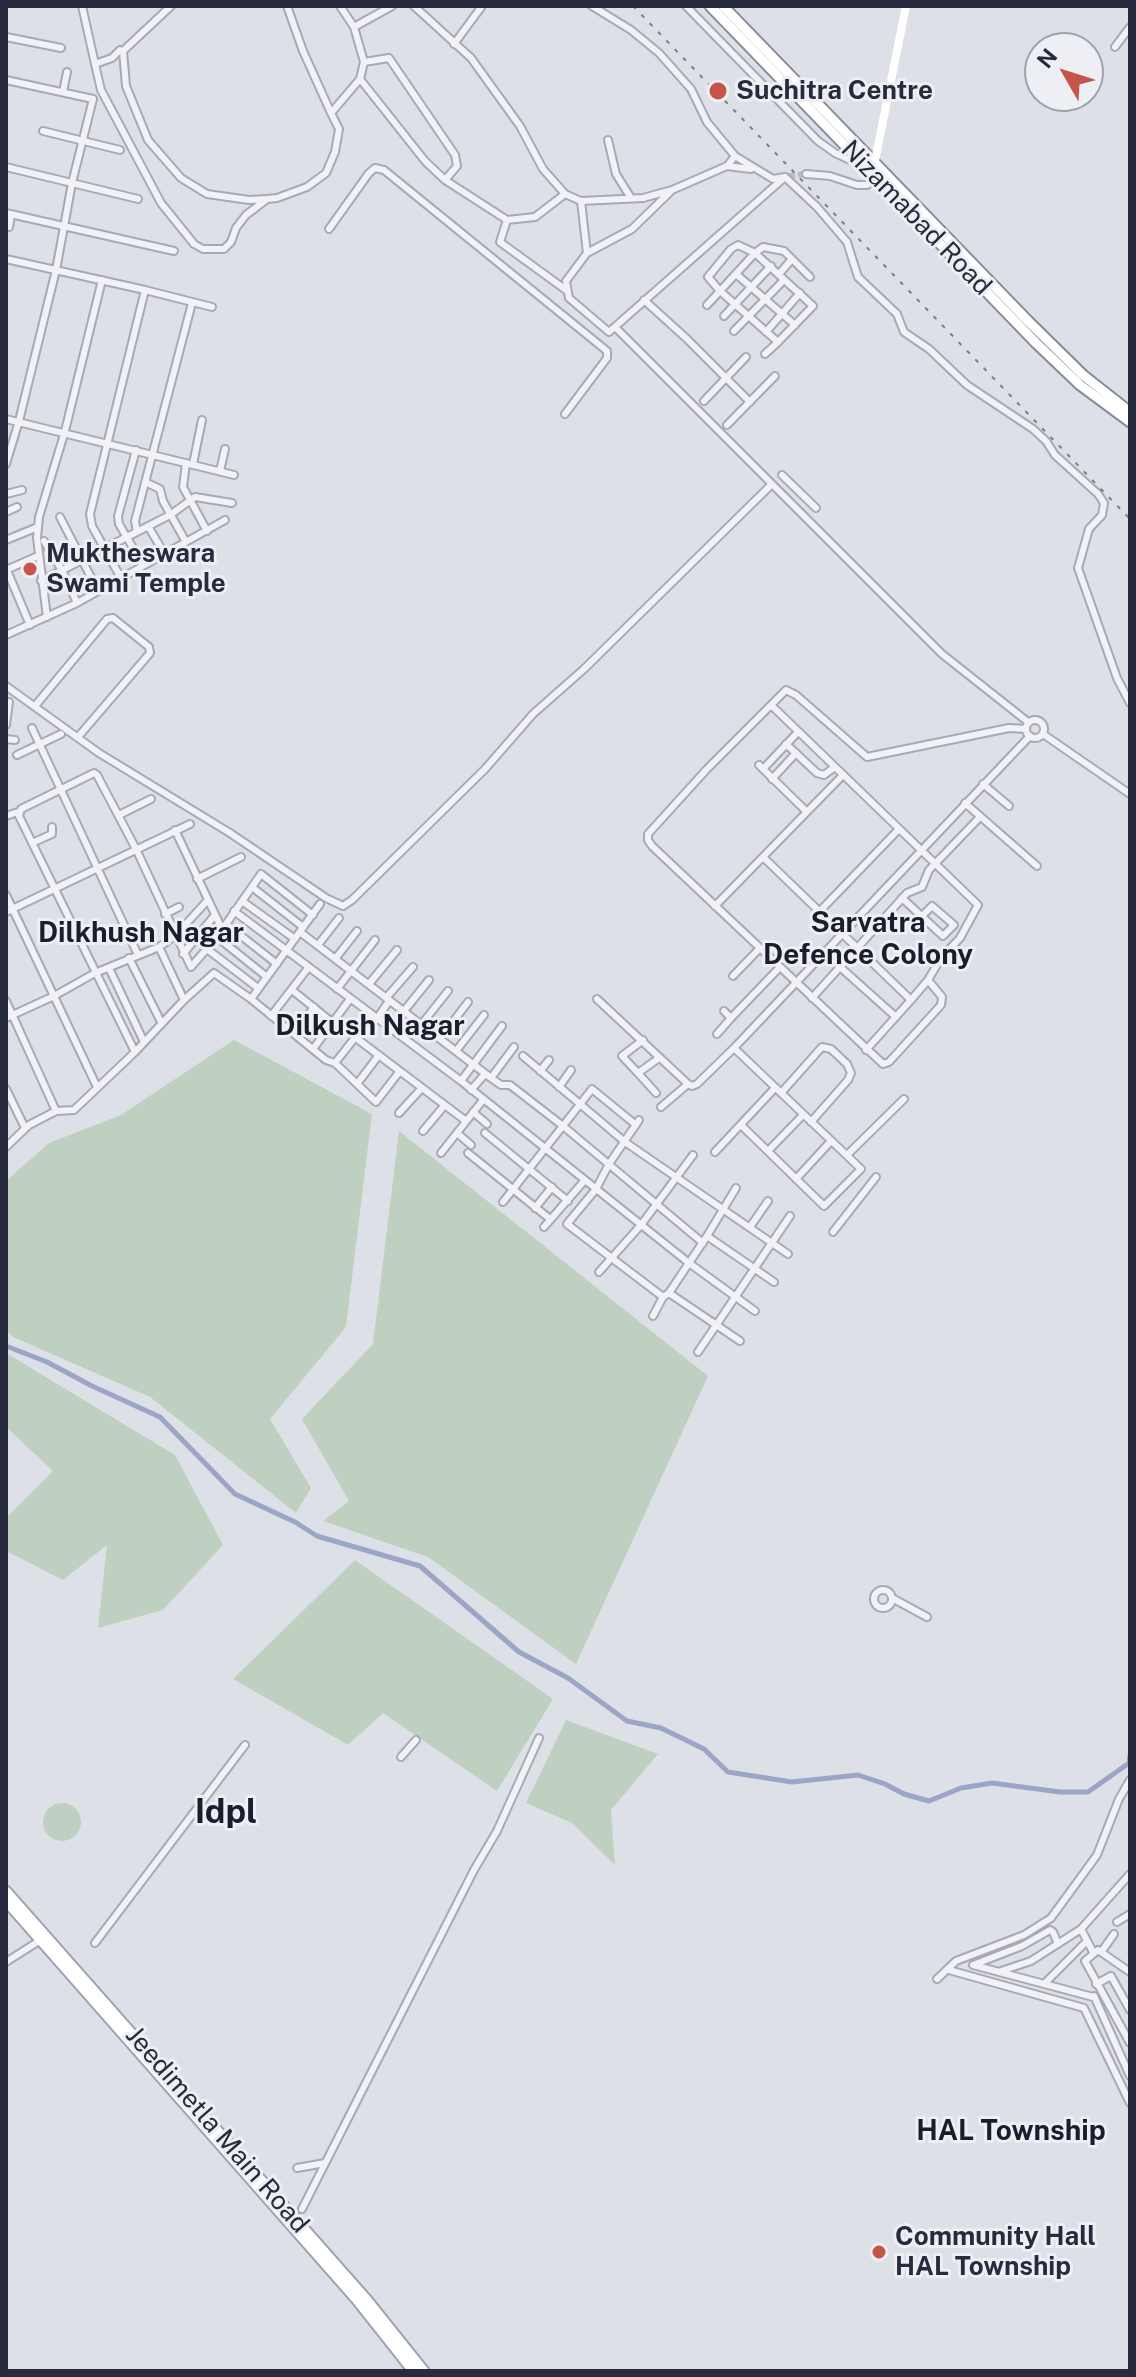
<!DOCTYPE html>
<html>
<head>
<meta charset="utf-8">
<style>
	body { margin:0 }
	#map { position:relative; width:1136px; height:2377px; overflow:hidden; background:#dee0e7; font-family:"Public Sans",sans-serif }
	canvas { display:block }
	.frame { position:absolute; inset:0; border:8px solid #282b3d; pointer-events:none }
	.north { position:absolute; left:1024px; top:32px; width:80px; height:80px; box-sizing:border-box; background:#eeeff5; border:2px solid #9fa1ab; border-radius:50%; rotate:309deg; font-size:22px; font-weight:700; line-height:32px; text-align:center; color:#282b3d }
	.north::after { content:''; display:block; margin:auto; width:28px; height:36px; background:#c65449; clip-path:polygon(50% 0,100% 100%,50% 72%,0 100%) }
</style>
</head>
<body>
<div id="map">
<canvas width="1136" height="2377"></canvas>
<div class="frame"></div>
<div class="north">N</div>
</div>
<script>
const ctx = document.querySelector('canvas').getContext('2d');
ctx.lineJoin = 'round';
function fill(path, color) {
  ctx.fillStyle = color;
  ctx.fill(path, 'evenodd');
}
function toPath(rows) {
  const path = new Path2D();
  for (const r of rows) {
    if (r.length === 3) {
      path.moveTo(r[0] + r[2], r[1]);
      path.arc(r[0], r[1], r[2], 0, 2 * Math.PI);
      continue;
    }
    path.moveTo(r[0], r[1]);
    for (let i = 2; i < r.length; i += 2) path.lineTo(r[i], r[i + 1]);
  }
  return path;
}
function strokePath(path, color, width, dash) {
  ctx.strokeStyle = color;
  ctx.lineWidth = width;
  ctx.lineCap = dash ? 'butt' : 'round';
  ctx.setLineDash(dash || []);
  ctx.stroke(path);
}
function drawText(font, color, halo, rows, align = 'center') {
  ctx.font = font + ' "Public Sans",sans-serif';
  ctx.lineWidth = 6;
  ctx.setLineDash([]);
  ctx.textBaseline = 'middle';
  ctx.strokeStyle = halo;
  ctx.fillStyle = color;
  for (const [text, x, y, turn = 0] of rows) {
    ctx.save();
    ctx.translate(x, y);
    ctx.rotate((+turn || 0) * Math.PI / 180);
    ctx.textAlign = isNaN(turn) ? turn : align;
    if (halo) ctx.strokeText(text, 0, 0);
    ctx.fillText(text, 0, 0);
    ctx.restore();
  }
}
const green = toPath([
	[234,1040,372,1114,346,1327,270,1419,311,1488,296,1513,150,1397,13,1337,6,1330,6,1181,49,1143,121,1115],
	[399,1131,708,1376,576,1664,428,1557,323,1521,349,1501,302,1419,373,1344],
	[6,1353,175,1455,223,1545,163,1610,98,1628,107,1545,63,1580,6,1551,6,1518,53,1471,6,1427],
	[355,1560,553,1699,497,1791,383,1713,348,1745,233,1679],
	[566,1720,658,1754,611,1810,615,1865,572,1823,526,1803],
	[62,1822,19]
]);
const canal = toPath([
	[6,1346,47,1362,92,1386,160,1417,235,1494,295,1522,317,1536,420,1566,519,1652,568,1678,627,1721,661,1728,704,1749,728,1772,792,1782,858,1775,885,1784,904,1794,929,1801,961,1788,992,1783,1060,1792,1088,1792,1129,1763,1130,1755]
]);
const minorTunnel = toPath([
	[789,176,806,174]
]);
const minor = toPath([
	[82,6,95,64],
	[287,6,303,51,331,113],
	[414,6,471,58,520,126,543,169,565,194,581,201],
	[592,6,631,30,659,53,691,89,707,122,735,156,773,179,785,177,817,207,847,242,858,277,897,314,904,332,929,349,967,385,1033,429,1046,441,1055,455,1098,494,1104,503,1102,515,1089,529,1078,568,1117,678,1130,703],
	[686,6,818,141,835,153,861,165],
	[354,27,392,6],
	[6,37,61,48],
	[454,44,482,6],
	[1115,47,1130,27],
	[123,51,171,6],
	[364,62,389,58,455,155,457,166,445,180],
	[360,79,425,161,445,180,507,220,535,217,565,194],
	[6,80,93,99,72,183,56,270,19,421,6,464],
	[63,92,67,72],
	[43,131,120,150],
	[608,140,616,174,631,198],
	[735,156,727,166,751,169],
	[727,166,672,190,643,198,581,201,587,253,566,281,569,298,609,332,785,177],
	[6,167,138,199],
	[806,174,830,176,857,185,867,185,879,178],
	[267,199,246,215,236,228,231,242,224,249,203,249,194,244,161,203,101,90,95,64,112,58,120,50,123,51,126,86,148,140,181,178,207,194,249,200,267,199,277,198,307,187,326,173,335,152,339,129,331,113,360,79,364,62,354,27,340,6],
	[6,213,174,251],
	[507,220,500,242,566,290],
	[9,227,11,215],
	[329,229,369,173,375,168,384,170,607,351,607,358,565,414],
	[587,253,632,229,670,192],
	[6,259,145,290,212,307],
	[736,274,795,325],
	[779,274,792,259],
	[644,300,686,338,750,402],
	[707,305,720,291,708,277,731,249,738,245,755,253,720,291,778,342,813,306,755,253,763,247,784,251,810,277],
	[724,316,771,266],
	[615,327,942,654,1028,722],
	[734,331,784,280],
	[766,332,800,293],
	[765,354,778,342],
	[704,401,746,357],
	[6,419,234,475],
	[727,425,775,376],
	[136,450,118,516,119,524,143,565],
	[186,463,183,487,207,531],
	[193,464,202,420],
	[220,471,225,449],
	[782,475,816,508],
	[145,482,160,489,163,501,186,542],
	[6,494,22,490],
	[6,512,17,507],
	[60,517,98,591],
	[148,526,164,553],
	[137,532,135,521,192,303],
	[6,540,38,527],
	[44,541,63,572,77,603],
	[6,568,30,625],
	[6,570,38,556],
	[121,578,92,526,90,514,145,290],
	[41,581,170,515,195,497,232,503],
	[47,617,37,538,39,517,65,431,102,280],
	[6,635,77,603,225,520],
	[6,686,99,753,230,833,326,898,343,906,352,900,485,769,533,714,584,669,772,484],
	[771,705,978,905,960,938,941,958,928,980,911,1000],
	[35,706,107,619,113,618,149,647,150,653,78,737],
	[1035,729,9],
	[6,725,9,702],
	[32,728,138,955],
	[1043,734,1130,794],
	[6,739,15,740],
	[786,744,817,773,824,775,835,767],
	[17,755,61,734],
	[759,765,807,812],
	[763,769,798,732],
	[772,779,796,753],
	[983,784,1009,806],
	[965,803,1037,866],
	[119,815,151,799],
	[6,816,18,812],
	[175,830,222,929],
	[32,843,52,834,52,827],
	[763,857,911,1000,866,1050],
	[197,879,241,857],
	[252,887,303,927],
	[6,895,97,1087],
	[902,898,943,936,954,925,932,906,922,916],
	[242,901,295,939],
	[320,904,251,999,326,1060,335,1063,372,1016],
	[715,906,843,775],
	[234,911,461,1081,689,1263,755,1311],
	[820,911,899,829],
	[6,912,190,824],
	[165,914,179,907],
	[226,924,277,964],
	[300,932,491,1078,501,1085,510,1085,563,1126,703,1243],
	[217,937,267,977],
	[318,945,339,918],
	[207,949,258,988],
	[183,954,215,915],
	[129,958,161,1022],
	[335,959,357,931],
	[109,968,144,1042],
	[733,976,760,948],
	[928,980,942,997,941,1005,889,1062,883,1064,652,846,648,840,648,834,707,769,786,690,796,695,867,757,1009,728,1026,729],
	[369,984,397,950],
	[337,989,375,940],
	[292,990,333,1023],
	[386,998,413,967],
	[812,998,840,967],
	[597,999,688,1084,692,1086,697,1084,734,1048,1030,736],
	[184,1000,214,973,251,999],
	[6,1001,56,1111,29,1125,6,1147],
	[404,1011,429,980],
	[724,1011,731,1018,780,967],
	[271,1016,308,968],
	[896,1017,840,967,907,893,922,887,929,870,979,818],
	[6,1018,54,996,95,973,159,947,175,936,207,901],
	[376,1020,389,1001],
	[421,1025,448,991],
	[295,1034,314,1007],
	[717,1034,731,1018],
	[356,1038,466,1121],
	[440,1039,468,1002],
	[643,1040,622,1056,638,1073,659,1058],
	[734,1048,861,1169,824,1206,741,1125],
	[313,1049,350,999],
	[456,1051,484,1015],
	[135,1052,184,1000,159,947],
	[523,1056,625,1142,788,1254],
	[335,1063,376,1102,400,1071],
	[540,1071,549,1060],
	[638,1073,656,1093],
	[491,1078,514,1047],
	[461,1081,502,1026],
	[357,1084,379,1055],
	[559,1087,571,1070],
	[6,1089,25,1128],
	[471,1090,485,1074],
	[781,1093,822,1047,831,1049,847,1064,851,1073,848,1080,811,1122],
	[661,1107,688,1084],
	[56,1111,74,1110,135,1052,19,816,21,809,94,773,97,775,136,849,191,967,217,937,261,874,313,915],
	[473,1112,487,1124],
	[399,1113,421,1089],
	[639,1120,609,1164,596,1189,567,1224,663,1297],
	[423,1131,444,1106],
	[457,1133,471,1145],
	[485,1133,568,1201],
	[768,1151,802,1116],
	[715,1152,775,1088],
	[441,1153,483,1100],
	[468,1153,550,1219],
	[847,1155,904,1099],
	[796,1179,831,1141],
	[503,1202,592,1089,636,1125],
	[535,1208,552,1187],
	[544,1227,585,1180],
	[750,1227,768,1201],
	[833,1232,876,1177],
	[707,1236,774,1282],
	[599,1272,641,1225,693,1155],
	[669,1293,740,1341],
	[653,1316,663,1297,669,1293,707,1236,736,1188],
	[698,1352,790,1216],
	[883,1599,9],
	[892,1598,927,1617],
	[401,1757,416,1740],
	[1117,1922,1130,1914],
	[95,1943,245,1745],
	[1058,1944,1053,1932,1050,1930,1022,1946,973,1965,1093,1997],
	[1102,1951,1114,1934],
	[1093,1952,1081,1929,1130,1874],
	[6,1962,39,1941],
	[949,1970,1084,2008,1130,2103],
	[1001,1971,1031,1961,1081,1929],
	[1130,1972,1098,1950,1085,1961,1130,2043],
	[937,1979,956,1961,1024,1935,1051,1918,1097,1855,1119,1799,1130,1780],
	[1044,1984,1087,1941],
	[1096,1984,1111,1976,1130,2010],
	[1094,1996,1130,2076],
	[297,2168,325,2163],
	[302,2209,474,1870,497,1831,539,1738]
]);
const secondary = toPath([
	[875,161,906,6]
]);
const primary = toPath([
	[6,1891,368,2301,424,2371],
	[6,1901,356,2299,413,2371]
]);
const trunk = toPath([
	[710,6,1036,343,1080,385,1130,422],
	[723,6,1029,322,1083,375,1130,412]
]);
const rail = toPath([
	[633,6,1130,519]
]);
const markers = [
	[718,91,10,"#c65449"],
	[30,569,8,"#c65449"],
	[879,2252,8,"#c65449"]
];
const poiNames = [
	["Suchitra Centre",736,91],
	["Muktheswara",46,554],
	["Swami Temple",46,584],
	["Community Hall",895,2237],
	["HAL Township",895,2267]
];
const streetNames = [
	["Nizamabad Road",916,218,46],
	["Jeedimetla Main Road",217,2130,49]
];
const neighbourhoodNames = [
	["Sarvatra",868,923],
	["Defence Colony",868,955],
	["Dilkhush Nagar",141,933],
	["Dilkush Nagar",370,1026],
	["HAL Township",1011,2131]
];
const districtNames = [
	["Idpl",226,1813]
];
fill(green, '#c0d0c0');
strokePath(canal, '#9ba5c5', 5);
strokePath(minorTunnel, '#babcc5', 6, [6, 3]);
strokePath(minor, '#a7aab4', 10);
strokePath(primary, '#9ea1b2', 13);
strokePath(trunk, '#878a9d', 13);
strokePath(minor, '#f1f1f6', 6);
strokePath(secondary, '#fff', 8);
strokePath(primary, '#fff', 9);
strokePath(trunk, '#fff', 9);
strokePath(rail, '#797c90', 2, [4, 8]);
for (const [x, y, r, color] of markers) {
  const dot = new Path2D();
  dot.arc(x, y, r, 0, 2 * Math.PI);
  ctx.fillStyle = color;
  ctx.fill(dot);
  strokePath(dot, '#eeeff5', 3);
}
drawText('bold 26px', '#282b3d', '#eeeff5', poiNames, 'left');
drawText('26px', '#282b3d', '#eeeff5', streetNames);
drawText('bold 28px', '#1b1c2e', '#eeeff5', neighbourhoodNames);
drawText('bold 34px', '#1b1c2e', '#eeeff5', districtNames);
</script>
</body>
</html>
